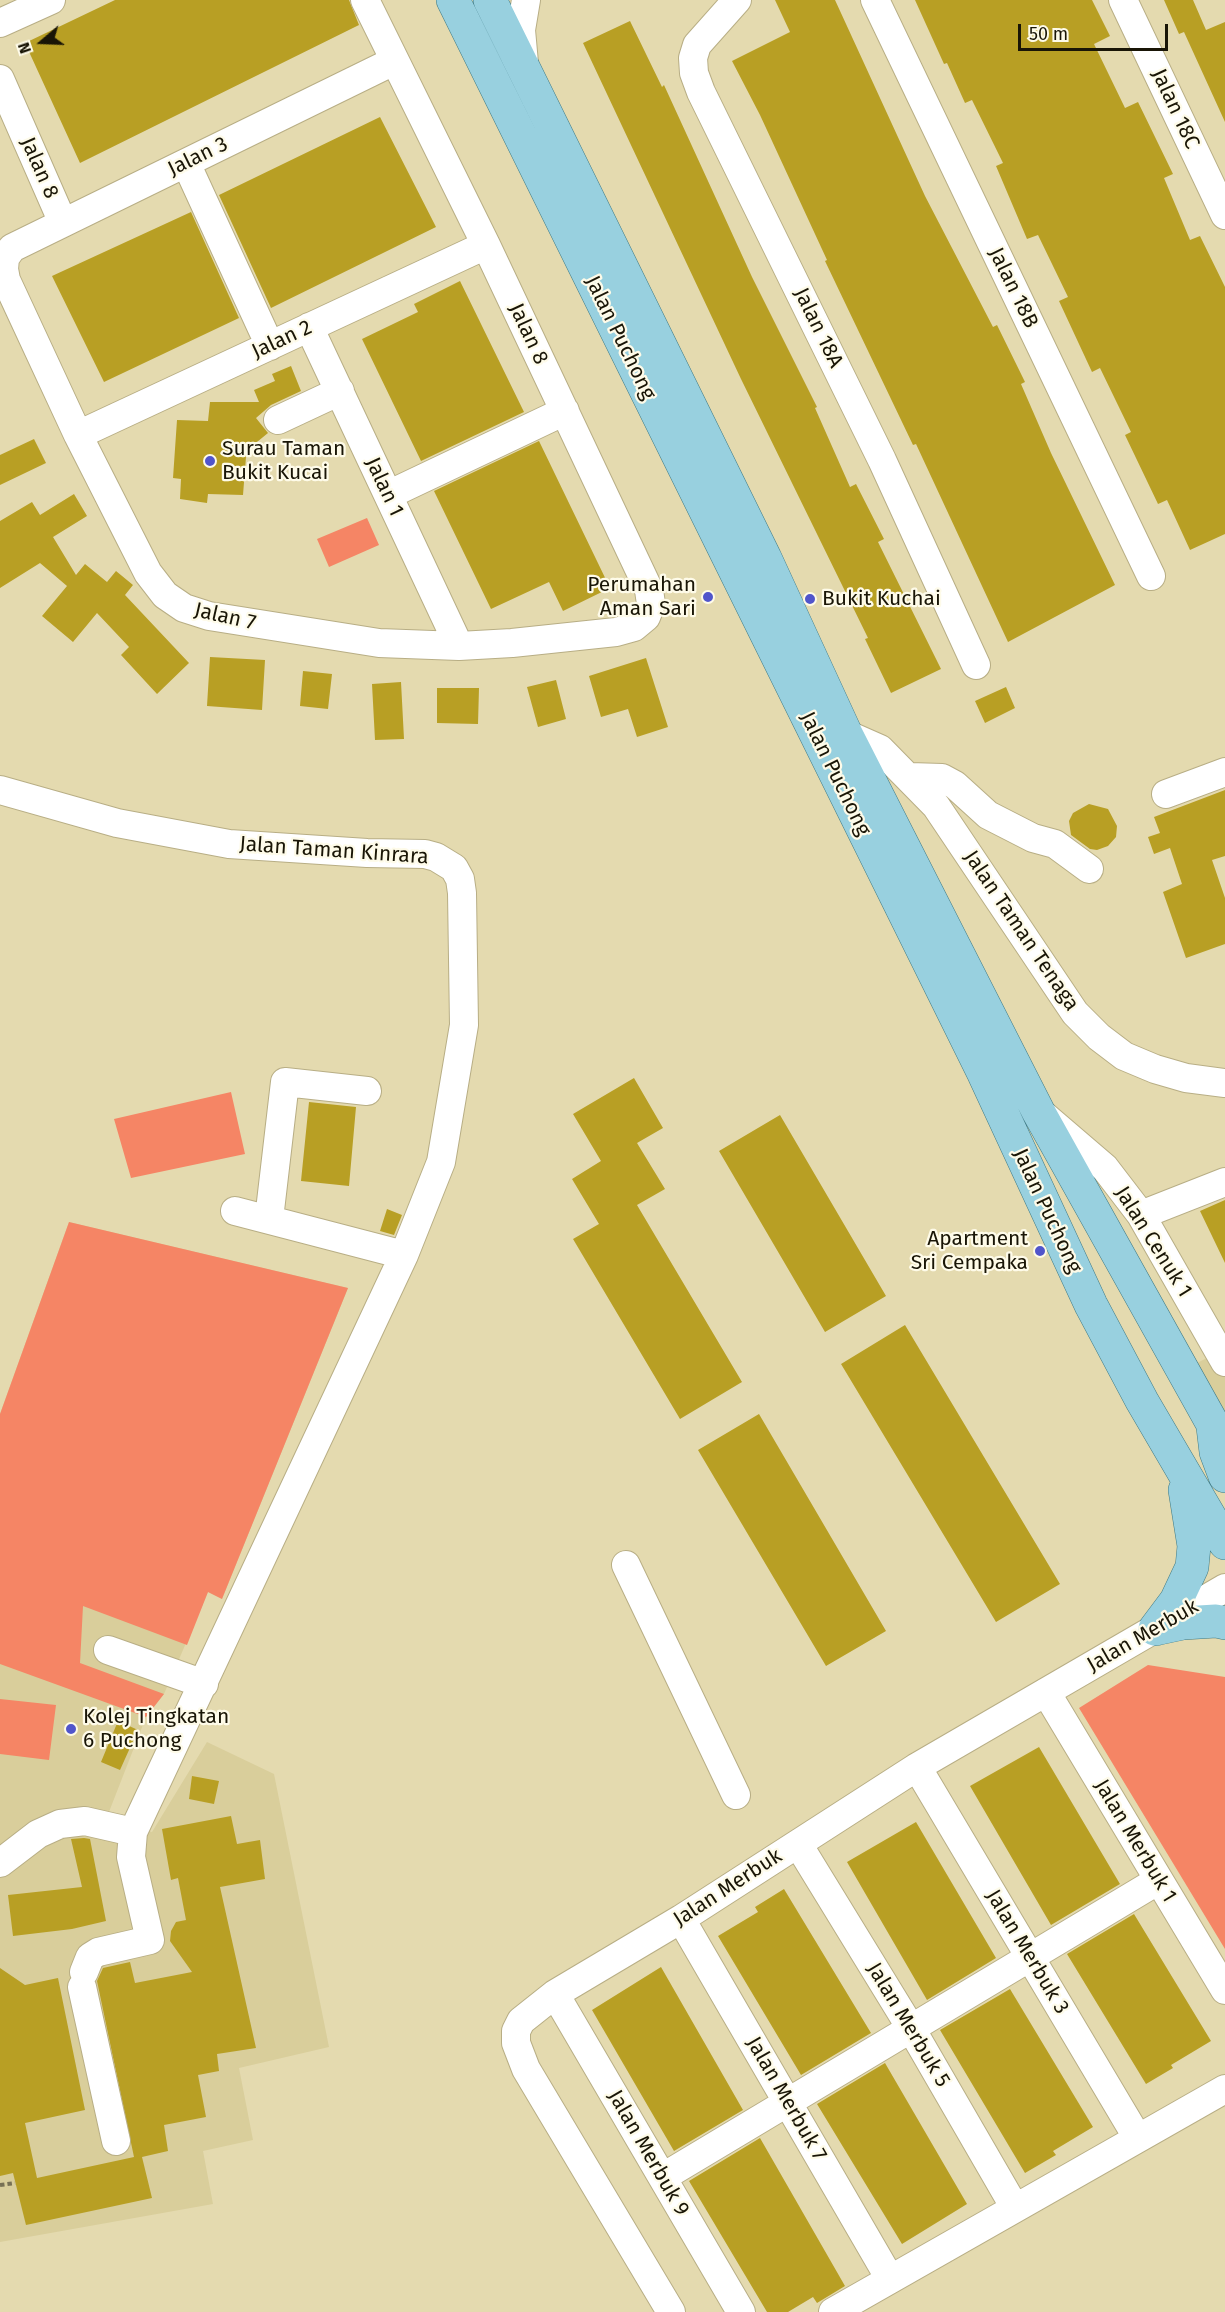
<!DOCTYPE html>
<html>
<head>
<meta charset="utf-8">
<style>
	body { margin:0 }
	#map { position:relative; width:1225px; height:2312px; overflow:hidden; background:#e4daaf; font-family:"Fira Sans",sans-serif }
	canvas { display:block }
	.north { position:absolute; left:12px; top:12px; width:60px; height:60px; -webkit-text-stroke:4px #fefbe9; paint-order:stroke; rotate:251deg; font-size:16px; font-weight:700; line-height:24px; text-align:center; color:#191506 }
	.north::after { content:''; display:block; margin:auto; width:21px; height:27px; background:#191506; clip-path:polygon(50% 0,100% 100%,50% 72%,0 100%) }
	.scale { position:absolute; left:1018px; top:24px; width:150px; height:27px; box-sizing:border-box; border:3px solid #191506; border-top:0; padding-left:8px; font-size:18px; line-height:21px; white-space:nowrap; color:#191506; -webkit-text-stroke:4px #fefbe9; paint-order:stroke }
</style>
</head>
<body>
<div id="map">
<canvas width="1225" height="2312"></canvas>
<div class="north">N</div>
<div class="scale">50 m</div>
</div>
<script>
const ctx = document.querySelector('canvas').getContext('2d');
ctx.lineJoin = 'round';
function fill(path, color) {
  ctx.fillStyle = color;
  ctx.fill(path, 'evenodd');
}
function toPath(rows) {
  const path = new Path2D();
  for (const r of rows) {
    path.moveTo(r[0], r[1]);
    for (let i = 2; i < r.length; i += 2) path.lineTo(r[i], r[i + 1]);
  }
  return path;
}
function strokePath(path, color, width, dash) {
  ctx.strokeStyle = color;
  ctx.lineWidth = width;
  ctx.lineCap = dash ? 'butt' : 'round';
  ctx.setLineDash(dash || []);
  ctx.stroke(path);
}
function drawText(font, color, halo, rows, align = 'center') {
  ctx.font = font + ' "Fira Sans",sans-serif';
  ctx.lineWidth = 4.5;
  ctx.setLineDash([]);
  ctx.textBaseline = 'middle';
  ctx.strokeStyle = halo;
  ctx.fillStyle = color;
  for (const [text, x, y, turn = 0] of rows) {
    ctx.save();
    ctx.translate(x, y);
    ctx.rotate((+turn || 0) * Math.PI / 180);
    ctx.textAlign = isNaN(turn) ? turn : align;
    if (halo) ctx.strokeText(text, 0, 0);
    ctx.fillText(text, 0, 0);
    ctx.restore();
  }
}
const built = toPath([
	[69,1222,348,1288,222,1599,208,1592,164,1694,146,1717,107,1817,152,1832,207,1742,274,1774,329,2047,239,2068,253,2140,203,2151,213,2204,0,2242,0,1414],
	[1225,1349,1225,1414,1193,1365]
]);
const green = toPath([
	[367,518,379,545,329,567,317,539],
	[231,1092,245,1154,131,1178,114,1119],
	[69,1222,348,1288,222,1599,208,1592,187,1645,83,1606,80,1663,164,1694,146,1717,0,1664,0,1414],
	[1148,1665,1225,1677,1225,1949,1079,1708],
	[0,1699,56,1705,49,1760,0,1754]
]);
const building = toPath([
	[115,0,349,0,359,25,80,163,25,43],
	[775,0,835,0,925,196,993,327,997,325,1025,382,1021,384,1051,453,1115,585,1008,642,916,444,913,445,825,261,827,260,760,115,732,61,790,32],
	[915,0,1092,0,1110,36,1094,44,1125,108,1138,102,1173,174,1164,178,1190,240,1200,236,1225,287,1225,534,1190,550,1167,500,1158,504,1125,435,1131,432,1100,368,1092,372,1059,301,1068,297,1038,235,1027,239,996,166,1003,163,972,100,965,103,947,63,944,64],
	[1164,0,1193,0,1206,30,1225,22,1225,122,1184,32,1179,34],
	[630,21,662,87,664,85,752,277,817,407,815,408,850,487,856,484,884,539,878,542,941,669,891,693,865,639,868,638,741,379,583,43],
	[380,117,436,227,271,308,219,195],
	[191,212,239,318,104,382,52,276],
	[460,281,524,412,421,461,362,339,418,312,414,304],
	[291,366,301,391,271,405,256,418,268,433,257,442,247,444,243,495,208,494,207,503,180,499,181,479,173,478,177,420,208,421,210,402,259,402,254,390,275,381,272,374],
	[34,439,46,463,0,485,0,455],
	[539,441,610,588,563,611,549,582,491,609,434,491],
	[74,494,87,516,53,537,76,575,85,564,107,582,116,571,133,585,125,595,189,663,157,694,121,655,129,647,97,613,73,642,42,616,67,586,40,563,0,588,0,521,32,502,40,515],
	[210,657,265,660,262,710,207,706],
	[646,658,668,727,637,737,628,709,601,717,589,676],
	[303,671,332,674,328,709,300,706],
	[556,680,566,719,538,727,527,687],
	[401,682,404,739,375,740,372,684],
	[1006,687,1015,708,985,723,975,701],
	[437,688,479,688,478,724,437,723],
	[1225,790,1225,856,1212,860,1225,898,1225,944,1186,958,1163,892,1182,884,1170,848,1154,854,1148,837,1160,833,1154,817],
	[1089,804,1108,809,1117,826,1116,837,1108,846,1097,850,1090,849,1071,835,1069,821,1073,813],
	[634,1078,663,1128,637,1143,665,1189,637,1205,742,1382,680,1419,573,1239,599,1224,572,1179,601,1161,573,1114],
	[309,1102,356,1107,349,1186,301,1181],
	[780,1115,886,1296,825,1332,719,1151],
	[1225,1200,1225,1263,1200,1211],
	[387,1209,402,1215,394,1235,380,1231],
	[905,1325,1060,1584,996,1622,841,1364],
	[759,1414,886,1631,826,1666,698,1450],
	[118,1721,138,1730,120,1770,101,1762],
	[1039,1747,1120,1884,1051,1925,970,1786],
	[192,1776,219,1781,214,1804,189,1799],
	[231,1816,237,1844,260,1840,265,1879,220,1887,256,2048,217,2054,219,2071,198,2075,206,2117,164,2125,168,2151,142,2157,152,2198,26,2225,13,2173,0,2176,0,1968,25,1985,58,1978,85,2110,25,2123,37,2178,134,2157,97,1981,103,1968,130,1962,135,1983,192,1972,170,1941,171,1931,176,1922,186,1920,178,1878,171,1880,162,1829],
	[916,1822,996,1958,927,2000,847,1862],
	[84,1838,90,1839,106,1921,72,1929,13,1936,8,1895,82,1887,71,1839],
	[784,1889,871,2033,801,2075,718,1936,758,1912,755,1907],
	[1134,1914,1211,2041,1171,2065,1173,2068,1146,2084,1067,1954],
	[661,1967,743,2110,674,2151,592,2010],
	[1010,1989,1093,2127,1053,2151,1056,2155,1025,2173,940,2030],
	[885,2063,967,2204,902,2244,817,2104],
	[760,2138,845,2286,817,2303,813,2297,788,2312,767,2312,689,2181]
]);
const path = toPath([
	[0,2185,15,2183]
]);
const minor = toPath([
	[365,0,486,245,649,590,651,604,646,617,634,627,616,632,512,643,459,646,379,643,209,616,184,608,165,595,148,573,78,435,6,280,4,269,5,258,12,248,394,61],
	[737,0,697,45,693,58,694,73,701,92,882,460,976,665],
	[875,0,1151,576],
	[1123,0,1225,215],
	[0,23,51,0],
	[524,63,521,30,526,0],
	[0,79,63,223],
	[186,163,270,346],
	[309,327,459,646],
	[278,420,340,391],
	[78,435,486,245],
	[388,495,565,411],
	[846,734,880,749,936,806,1075,1013,1099,1037,1124,1056,1155,1069,1186,1078,1225,1083],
	[910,777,942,778,955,785,988,815,1033,838,1055,844,1089,869],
	[0,790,117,823,229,844,367,853,425,854,436,857,454,868,460,879,462,893,464,1025,441,1162,404,1255,133,1832,131,1857,150,1940,98,1952,90,1957,84,1972],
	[1166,794,1225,772],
	[1042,1114,1105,1168,1141,1215,1225,1362],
	[235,1211,404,1255],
	[1141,1215,1225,1182],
	[269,1219,285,1082,367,1091],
	[626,1565,736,1795],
	[108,1650,204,1684],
	[1046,1692,1225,1990],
	[917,1767,1137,2137],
	[798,1844,912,2030,1015,2208],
	[0,1863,38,1834,60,1824,85,1821,133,1832],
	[681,1919,890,2279],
	[82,1987,116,2141],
	[555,1994,741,2312],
	[663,2177,1159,1880],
	[671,2312,526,2069,516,2043,516,2031,521,2021,555,1994,681,1919,917,1767,1225,1588],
	[833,2312,1225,2089]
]);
const major = toPath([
	[453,0,984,1074,1091,1305,1142,1401,1225,1543],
	[490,0,765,558,846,734,1038,1111,1225,1446],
	[1213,1427,1216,1452,1225,1476],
	[1155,1629,1176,1601,1192,1567,1194,1546,1185,1490],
	[1155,1629,1183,1623,1216,1621,1225,1623]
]);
const markers = [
	[210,461,6,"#5155cb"],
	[708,597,6,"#5155cb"],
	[810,599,6,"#5155cb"],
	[1040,1251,6,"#5155cb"],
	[71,1729,6,"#5155cb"]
];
const streetNames = [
	["Jalan 18C",1175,109,65],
	["Jalan 3",198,157,-26],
	["Jalan 8",39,168,66],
	["Jalan 18B",1013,288,64],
	["Jalan 18A",818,328,64],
	["Jalan 8",528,334,65],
	["Jalan Puchong",620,338,64],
	["Jalan 2",282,340,-25],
	["Jalan 1",384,487,65],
	["Jalan 7",225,617,13],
	["Jalan Puchong",835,774,64],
	["Jalan Taman Kinrara",334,851,4],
	["Jalan Taman Tenaga",1021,931,56],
	["Jalan Puchong",1047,1211,65],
	["Jalan Cenuk 1",1153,1242,58],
	["Jalan Merbuk",1143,1636,-30],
	["Jalan Merbuk 1",1135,1841,59],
	["Jalan Merbuk",728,1888,-33],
	["Jalan Merbuk 3",1027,1952,59],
	["Jalan Merbuk 5",908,2025,59],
	["Jalan Merbuk 7",786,2099,60],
	["Jalan Merbuk 9",648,2153,60]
];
const poiNames = [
	["Surau Taman",222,449],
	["Bukit Kucai",222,473],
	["Perumahan",696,585,"right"],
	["Aman Sari",696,609,"right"],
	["Bukit Kuchai",822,599],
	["Apartment",1028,1239,"right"],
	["Sri Cempaka",1028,1263,"right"],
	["Kolej Tingkatan",83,1717],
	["6 Puchong",83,1741]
];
fill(built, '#d9ce9b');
fill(green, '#f58565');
fill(building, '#b89f24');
strokePath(minor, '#b8ae85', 30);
strokePath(major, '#3f7a85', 34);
strokePath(path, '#787155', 4, [4.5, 3]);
strokePath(minor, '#fff', 28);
strokePath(major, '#98d0df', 33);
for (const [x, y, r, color] of markers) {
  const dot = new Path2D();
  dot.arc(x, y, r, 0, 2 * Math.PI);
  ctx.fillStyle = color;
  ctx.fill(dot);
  strokePath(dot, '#fefbe9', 2);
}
drawText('21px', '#191506', '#fefbe9', streetNames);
drawText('21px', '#191506', '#fefbe9', poiNames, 'left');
</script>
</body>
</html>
